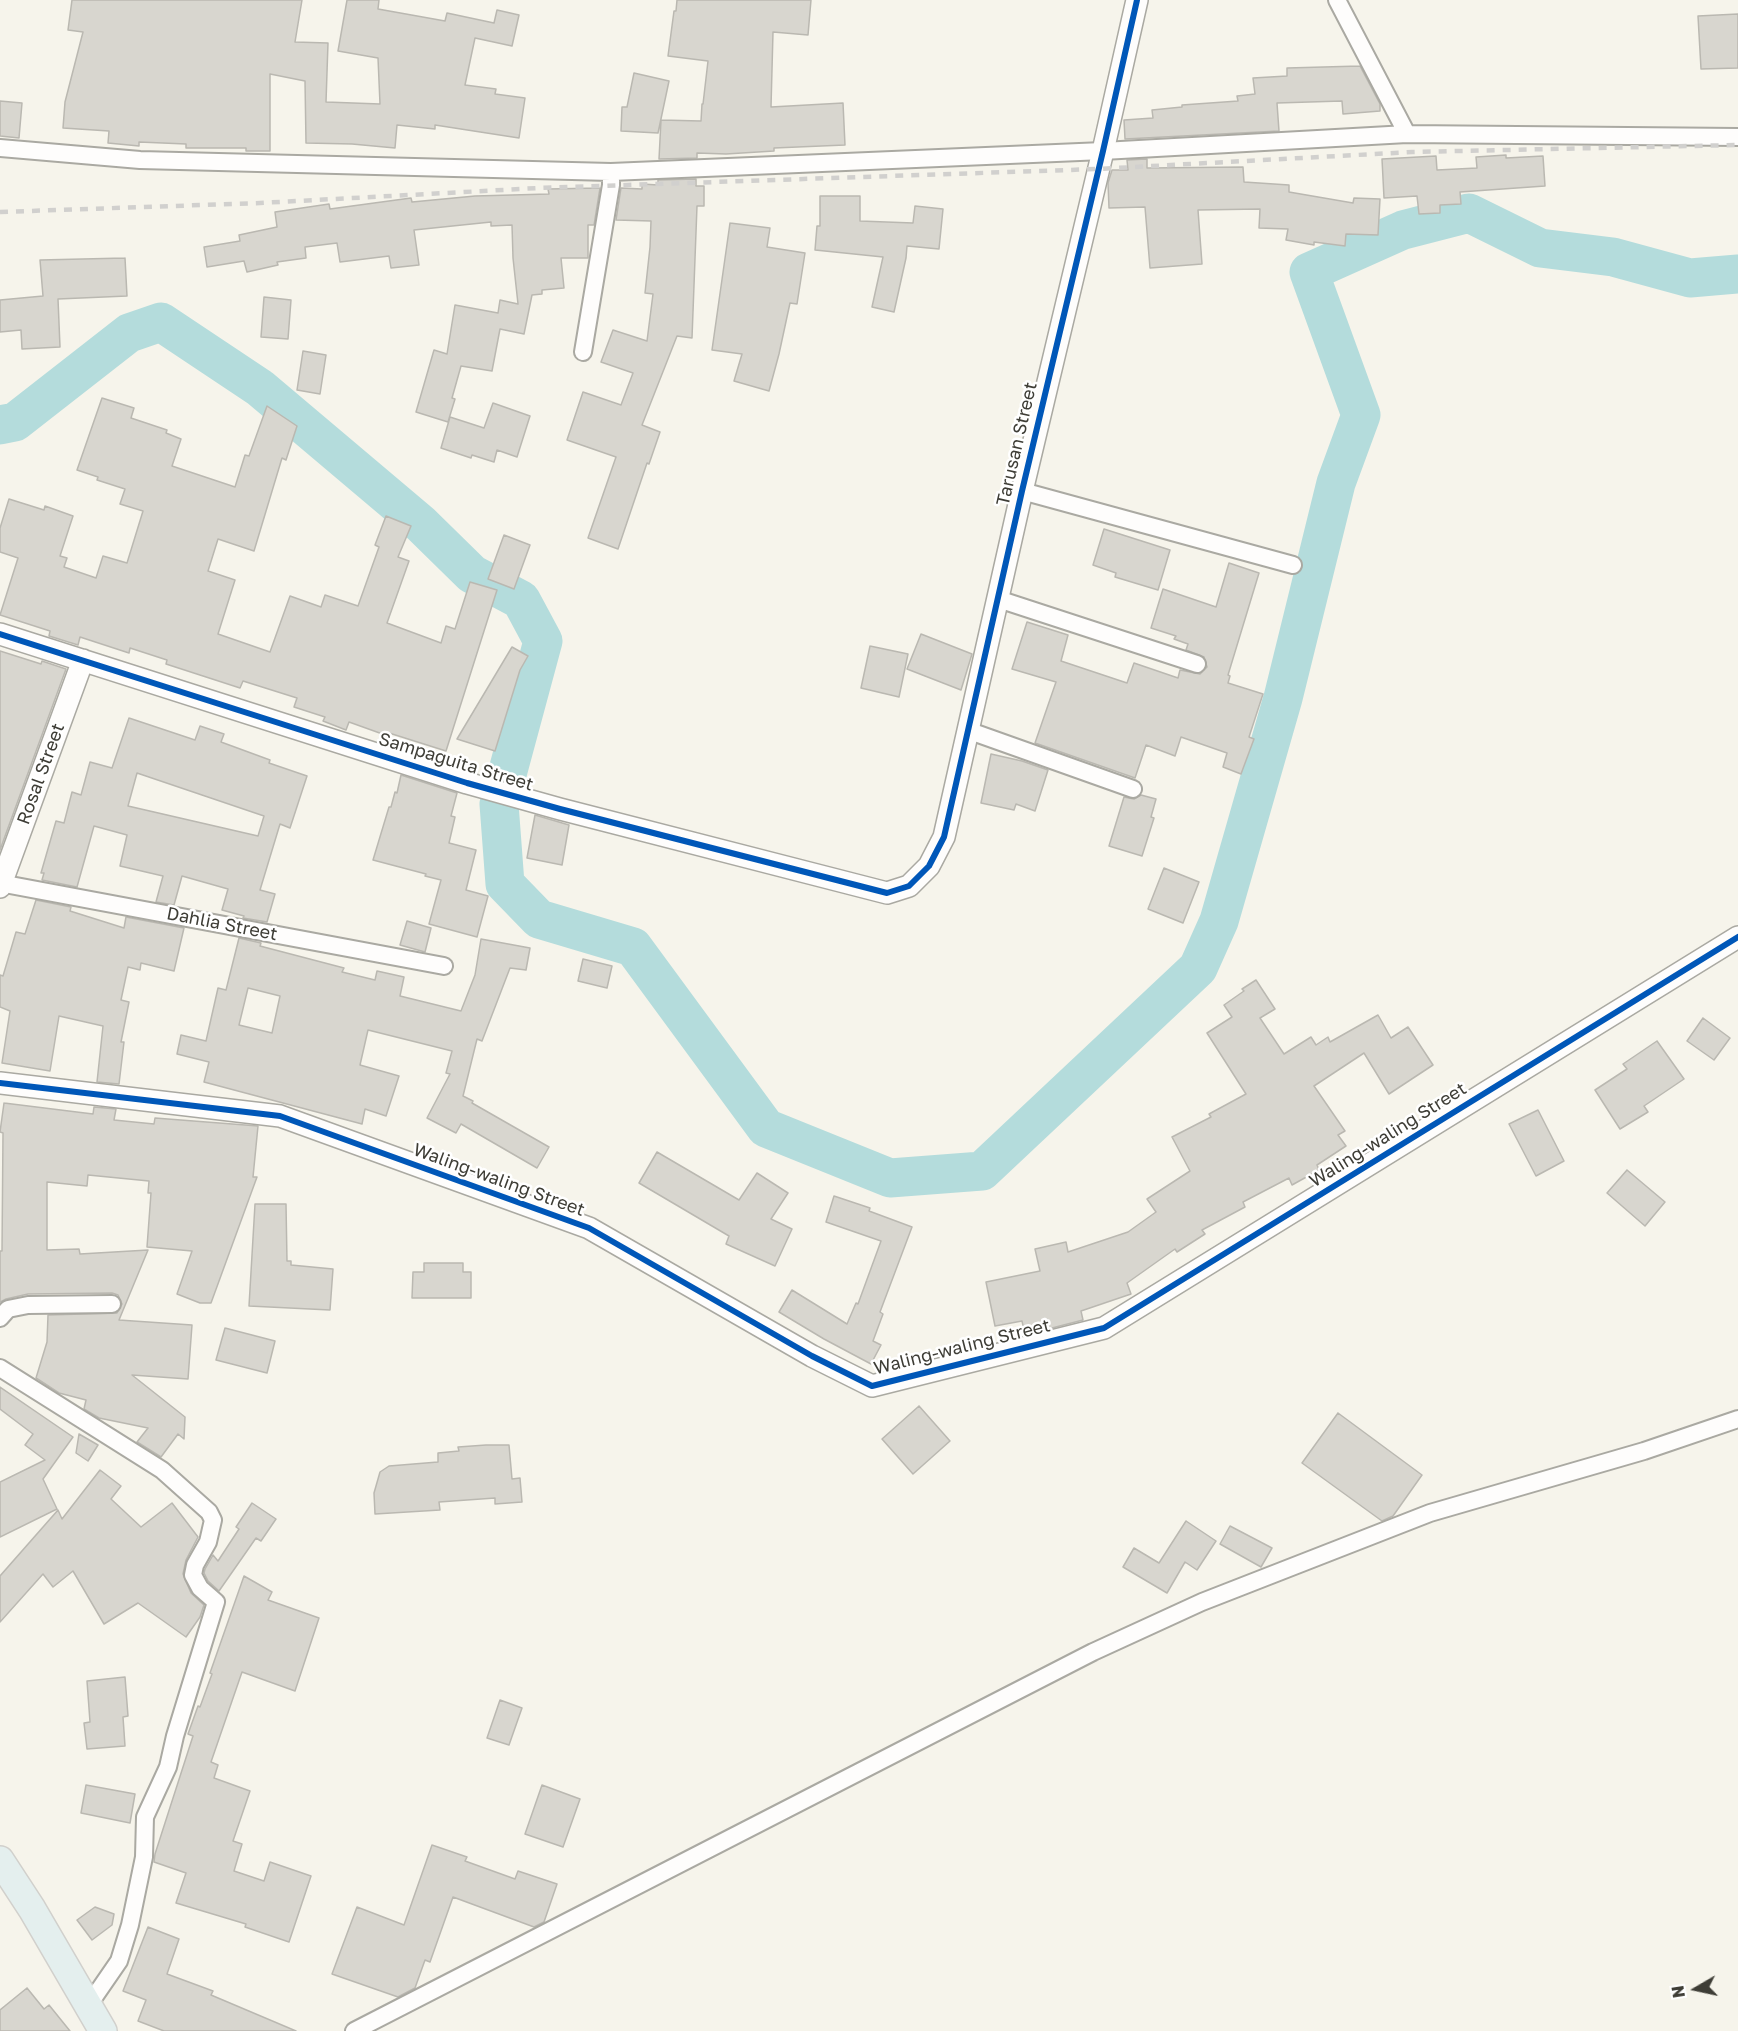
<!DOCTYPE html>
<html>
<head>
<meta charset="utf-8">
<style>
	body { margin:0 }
	#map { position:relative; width:1738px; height:2031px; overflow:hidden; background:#f6f4eb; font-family:"Golos Text",sans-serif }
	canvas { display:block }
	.north { position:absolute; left:1666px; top:1959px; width:60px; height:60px; -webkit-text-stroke:4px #fff; paint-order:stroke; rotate:261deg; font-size:16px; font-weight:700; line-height:24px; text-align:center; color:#3e3d36 }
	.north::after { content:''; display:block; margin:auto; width:21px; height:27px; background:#3e3d36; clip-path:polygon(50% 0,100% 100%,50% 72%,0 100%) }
</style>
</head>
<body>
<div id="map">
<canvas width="1738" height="2031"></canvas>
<div class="north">N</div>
</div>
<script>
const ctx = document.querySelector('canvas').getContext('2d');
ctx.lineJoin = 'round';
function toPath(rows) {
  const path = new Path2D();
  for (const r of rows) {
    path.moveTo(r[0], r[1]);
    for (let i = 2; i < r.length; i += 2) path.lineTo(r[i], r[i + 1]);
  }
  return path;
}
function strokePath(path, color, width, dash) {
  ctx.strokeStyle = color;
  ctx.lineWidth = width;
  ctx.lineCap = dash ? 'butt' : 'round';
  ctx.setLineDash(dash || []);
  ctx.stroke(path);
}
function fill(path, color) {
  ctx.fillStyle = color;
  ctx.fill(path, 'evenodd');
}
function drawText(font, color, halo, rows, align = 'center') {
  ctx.font = font + ' "Golos Text",sans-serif';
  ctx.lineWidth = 5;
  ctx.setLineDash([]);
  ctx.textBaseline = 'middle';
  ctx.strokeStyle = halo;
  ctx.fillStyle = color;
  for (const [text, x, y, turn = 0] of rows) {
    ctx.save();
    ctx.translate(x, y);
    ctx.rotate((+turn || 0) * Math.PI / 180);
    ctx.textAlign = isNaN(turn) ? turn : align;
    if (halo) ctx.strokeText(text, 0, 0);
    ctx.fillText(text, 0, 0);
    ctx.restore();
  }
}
const river = toPath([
	[0,425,15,422,129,333,161,322,260,388,421,524,472,574,521,600,543,641,499,804,505,884,539,919,633,947,766,1128,890,1178,982,1171,1198,968,1219,921,1283,698,1336,483,1361,415,1309,272,1403,230,1469,213,1540,248,1613,257,1690,278,1738,274]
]);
const building = toPath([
	[72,0,302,0,295,42,328,43,326,102,380,104,378,58,338,51,347,0,379,0,378,9,445,21,447,13,494,23,497,10,519,15,512,46,475,38,465,85,496,89,495,94,525,98,519,138,435,125,435,129,397,125,395,148,352,144,306,143,305,81,270,74,270,151,246,151,246,148,186,148,186,144,139,142,139,146,108,143,109,131,63,128,65,102,83,32,68,30,72,0],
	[677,0,811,0,808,35,773,32,771,107,843,103,845,145,774,148,774,151,726,154,697,153,697,158,659,159,661,120,701,121,702,104,703,104,708,61,668,56,674,11,676,11,677,0],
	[1738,14,1738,68,1701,69,1698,16,1738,14],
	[1360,66,1380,104,1380,111,1343,114,1342,101,1277,103,1279,131,1125,139,1124,120,1153,118,1152,110,1182,107,1182,105,1238,101,1237,96,1255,94,1253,78,1287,76,1287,68,1360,66],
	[634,73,669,81,658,133,621,131,622,107,627,107,634,73],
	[0,101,22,103,19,138,0,136,0,101],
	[1506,155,1506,158,1543,156,1545,186,1460,192,1461,204,1440,205,1440,213,1419,214,1417,196,1384,198,1382,159,1436,156,1437,170,1477,168,1476,157,1506,155],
	[1147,159,1147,168,1243,167,1244,182,1289,185,1289,192,1353,203,1354,198,1380,199,1378,235,1346,234,1345,246,1314,242,1314,245,1286,240,1288,229,1259,228,1260,209,1198,210,1202,264,1150,268,1145,207,1109,208,1108,183,1112,170,1128,170,1127,160,1147,159],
	[696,179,696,186,704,186,704,206,697,206,692,338,677,336,642,425,660,432,649,464,647,463,618,549,588,538,616,457,567,440,583,392,621,405,633,373,601,362,613,330,647,341,653,294,645,293,650,247,651,221,616,220,621,188,642,189,642,184,658,185,658,180,696,179],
	[600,188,594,225,588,225,588,258,561,258,564,288,542,290,542,294,532,295,524,334,500,329,492,371,461,366,452,398,455,399,448,422,416,412,434,350,447,354,455,305,498,313,500,300,518,304,513,258,512,225,491,226,491,222,414,230,419,265,391,268,389,256,340,262,337,243,305,247,306,258,277,262,278,265,247,272,244,261,207,267,204,247,240,241,239,235,277,227,275,212,329,204,330,209,411,198,412,202,475,196,549,194,548,189,600,188],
	[820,196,860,196,860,221,913,223,915,206,943,209,939,249,907,246,906,258,894,312,872,307,883,257,815,250,817,226,820,226,820,196],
	[730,223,770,228,767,247,805,253,797,304,790,303,779,354,769,391,734,381,742,354,712,350,730,223],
	[125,258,127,296,58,299,60,347,22,349,21,330,0,332,0,300,43,296,40,260,125,258],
	[264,297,291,300,288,339,261,337,264,297],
	[303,351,326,355,320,394,297,390,303,351],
	[102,398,134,408,131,418,167,430,166,433,181,439,172,466,235,487,245,455,249,456,267,406,297,426,286,460,282,458,254,551,218,539,208,571,235,580,218,634,270,652,290,596,321,607,325,595,358,606,379,547,375,545,386,516,411,526,398,557,409,561,387,623,441,643,446,626,455,629,470,582,497,590,446,751,389,733,388,736,349,722,346,730,323,721,325,717,294,707,297,698,243,681,240,688,166,664,167,660,130,648,129,653,80,637,78,645,49,636,50,631,0,615,18,558,0,552,0,528,9,499,44,510,45,506,73,516,60,556,67,558,64,567,96,578,103,556,127,563,143,511,120,504,125,489,97,480,98,477,77,470,102,398],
	[493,403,530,416,517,457,497,450,494,462,472,455,471,458,441,448,450,417,484,428,493,403],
	[1104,529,1170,550,1158,590,1115,577,1116,573,1093,565,1104,529],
	[504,535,530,545,514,589,488,579,504,535],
	[1229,563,1259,573,1228,675,1230,676,1228,683,1263,694,1249,737,1254,739,1241,774,1223,767,1227,753,1181,737,1175,756,1146,745,1135,778,1035,743,1056,682,1012,669,1027,622,1068,635,1061,661,1127,683,1134,663,1178,678,1180,670,1200,674,1207,667,1204,657,1186,650,1188,644,1174,639,1176,636,1151,628,1163,589,1216,607,1229,563],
	[921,634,972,654,961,690,907,669,921,634],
	[870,646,908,654,899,697,861,688,870,646],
	[512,647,528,656,520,670,495,751,457,739,512,647],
	[0,651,41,664,42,661,66,669,0,850,0,651],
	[129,718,195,740,200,726,224,734,221,742,270,760,269,763,307,776,290,828,280,824,260,890,275,894,267,922,243,918,244,916,222,910,228,889,182,876,174,905,156,902,163,876,120,866,127,835,94,826,77,887,42,880,44,873,41,873,56,821,64,823,72,792,81,795,90,762,112,768,129,718],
	[137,773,264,816,258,836,128,806,137,773],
	[991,754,1022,761,1048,770,1035,811,1016,804,1014,810,981,803,991,754],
	[401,775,457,793,451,816,455,817,449,843,476,850,466,890,488,896,477,937,429,924,441,880,425,876,426,874,373,860,389,807,391,807,395,792,397,793,401,775],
	[1141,795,1156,799,1151,817,1154,818,1142,856,1109,846,1124,797,1134,799,1141,795],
	[535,815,569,825,562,865,527,858,535,815],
	[1164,868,1199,882,1183,923,1148,909,1164,868],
	[36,900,71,907,70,911,124,928,126,917,184,928,174,971,141,963,140,970,128,967,121,1000,129,1002,121,1042,124,1042,119,1084,97,1082,103,1026,59,1016,50,1071,2,1063,10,1011,0,1007,0,975,3,976,16,932,25,934,36,900],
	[407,921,431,928,425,952,400,945,407,921],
	[239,938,261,943,260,946,344,968,342,972,375,980,377,971,404,977,400,996,461,1011,475,975,481,939,530,948,526,970,510,968,482,1041,477,1039,463,1096,473,1101,472,1103,549,1147,537,1168,461,1124,456,1133,427,1118,450,1074,446,1073,452,1051,368,1030,360,1065,399,1076,386,1116,365,1109,362,1124,204,1082,209,1062,177,1054,181,1035,206,1041,218,988,226,990,239,938],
	[248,988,280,996,272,1033,239,1025,248,988],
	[583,959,612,966,607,988,578,981,583,959],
	[1256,980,1275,1009,1260,1018,1284,1054,1311,1037,1316,1045,1328,1037,1330,1042,1378,1015,1391,1038,1408,1027,1433,1065,1389,1094,1364,1053,1314,1086,1345,1131,1338,1135,1346,1146,1317,1165,1319,1170,1292,1185,1289,1178,1243,1202,1245,1207,1202,1230,1205,1234,1177,1252,1175,1249,1127,1283,1131,1294,1081,1311,1083,1320,1025,1335,1022,1321,995,1326,986,1282,1040,1271,1035,1249,1066,1242,1068,1252,1128,1232,1156,1212,1147,1199,1190,1171,1172,1137,1211,1117,1209,1114,1246,1094,1207,1033,1232,1017,1224,1005,1244,991,1242,989,1256,980],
	[1703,1018,1730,1038,1714,1060,1687,1041,1703,1018],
	[1657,1041,1684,1079,1644,1106,1648,1112,1620,1129,1595,1090,1627,1069,1623,1064,1657,1041],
	[4,1103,93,1114,94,1107,116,1109,114,1120,154,1124,155,1118,258,1126,253,1177,257,1177,211,1303,200,1303,177,1294,192,1251,147,1247,151,1193,148,1193,149,1181,88,1175,87,1186,47,1182,47,1250,79,1249,80,1254,148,1250,119,1320,192,1325,188,1379,132,1375,185,1417,184,1439,178,1434,161,1457,137,1442,148,1428,99,1418,84,1409,86,1400,59,1393,36,1378,47,1342,48,1315,117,1313,122,1304,118,1295,112,1293,28,1294,6,1299,0,1302,0,1251,2,1251,3,1133,0,1132,4,1103],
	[1538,1110,1564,1161,1536,1176,1509,1124,1538,1110],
	[657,1152,739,1200,757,1173,788,1193,771,1219,792,1229,775,1266,726,1244,729,1236,639,1183,657,1152],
	[1627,1170,1665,1202,1645,1226,1607,1193,1627,1170],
	[834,1196,870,1208,869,1211,912,1227,880,1312,883,1314,873,1341,881,1345,871,1364,824,1339,779,1312,792,1290,847,1324,856,1303,858,1304,881,1241,826,1222,834,1196],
	[255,1204,286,1204,287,1261,291,1261,291,1265,333,1269,330,1310,249,1306,255,1204],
	[424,1263,463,1263,463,1272,471,1272,471,1298,412,1298,413,1272,424,1272,424,1263],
	[225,1328,275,1341,267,1373,216,1360,225,1328],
	[0,1387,73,1437,43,1479,57,1509,0,1537,0,1482,45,1460,25,1445,33,1434,0,1409,0,1387],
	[919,1406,950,1441,913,1474,882,1439,919,1406],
	[1338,1413,1422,1475,1393,1516,1382,1521,1302,1463,1338,1413],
	[79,1434,98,1445,88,1461,76,1453,79,1434],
	[486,1445,509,1445,512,1479,520,1478,522,1502,495,1504,495,1498,439,1502,440,1510,375,1514,374,1493,380,1472,389,1466,438,1462,438,1453,459,1451,458,1447,486,1445],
	[100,1470,121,1486,111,1499,141,1527,172,1503,198,1537,186,1560,183,1574,191,1593,204,1605,200,1617,186,1637,138,1603,104,1624,73,1571,53,1587,43,1574,0,1622,0,1576,58,1510,62,1519,100,1470],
	[252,1503,276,1519,261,1541,256,1538,219,1591,208,1581,204,1573,205,1569,213,1555,218,1561,239,1529,236,1527,252,1503],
	[1186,1521,1216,1541,1197,1570,1185,1562,1167,1593,1123,1567,1134,1548,1159,1563,1186,1521],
	[1230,1526,1272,1548,1261,1567,1220,1544,1230,1526],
	[244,1576,272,1592,268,1600,319,1618,295,1691,242,1672,211,1762,218,1765,214,1778,250,1791,233,1841,242,1844,234,1871,264,1881,270,1862,311,1876,289,1942,245,1927,246,1924,176,1903,186,1873,154,1862,155,1854,193,1736,188,1734,198,1706,200,1707,212,1674,210,1673,244,1576],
	[125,1677,128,1716,123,1717,125,1746,87,1749,84,1723,90,1722,87,1681,125,1677],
	[500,1700,522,1708,509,1745,487,1738,500,1700],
	[86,1785,135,1794,130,1823,81,1813,86,1785],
	[542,1785,580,1799,563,1847,525,1834,542,1785],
	[432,1845,467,1857,465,1861,515,1879,518,1871,557,1884,544,1922,534,1927,453,1897,430,1962,425,1960,415,1988,398,1997,332,1974,357,1907,404,1925,432,1845],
	[95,1907,114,1914,112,1925,92,1940,77,1920,95,1907],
	[148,1927,179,1939,167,1974,213,1991,211,1995,296,2031,164,2031,138,2021,146,2000,123,1991,148,1927],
	[27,1988,44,2009,49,2005,70,2031,0,2031,0,2010,27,1988]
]);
const minor = toPath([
	[1337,0,1407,134],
	[0,148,140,160,611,172,1103,151,1407,134,1738,137],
	[583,352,611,185,611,172],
	[1022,491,1293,565],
	[998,599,1197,664],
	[967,730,1133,789],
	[0,883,444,966],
	[0,1318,8,1309,28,1305,112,1304],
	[0,1368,162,1470,209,1512,213,1520,208,1542,195,1565,193,1575,200,1588,216,1602,175,1736,168,1767,145,1817,144,1857,130,1925,119,1961,88,2006],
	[354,2031,1093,1652,1202,1602,1430,1513,1644,1451,1738,1419]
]);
const tertiary = toPath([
	[0,634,467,783,560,809,887,893,909,886,929,866,944,837,1022,491,1103,151,1137,0],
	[0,887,83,660],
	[0,1083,280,1116,589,1228,812,1356,872,1386,1104,1328,1738,937]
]);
const primary = toPath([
	[0,1860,32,1909,103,2031]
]);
const rail = toPath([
	[0,212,260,203,539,188,1097,169,1412,152,1738,145]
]);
const cycleway = toPath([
	[0,634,467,783,560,809,887,893,909,886,929,866,944,837,1022,491,1103,151,1137,0],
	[0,1083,280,1116,589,1228,812,1356,872,1386,1104,1328,1738,937]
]);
const streetNames = [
	["Tarusan Street",1017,444,-77],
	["Sampaguita Street",456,762,17],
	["Rosal Street",41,774,-70],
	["Dahlia Street",222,924,11],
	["Waling-waling Street",1388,1135,-32],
	["Waling-waling Street",499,1180,20],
	["Waling-waling Street",962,1347,-14]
];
strokePath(river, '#b4dcdc', 39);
fill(building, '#d8d6cf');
strokePath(building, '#bab8b1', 1.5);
strokePath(minor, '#aaa9a2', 20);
strokePath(tertiary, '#aaa9a2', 24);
strokePath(primary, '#d1d0cc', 30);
strokePath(minor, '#fefdfc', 16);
strokePath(tertiary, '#fefdfc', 21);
strokePath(primary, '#e4efee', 27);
strokePath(rail, '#d1d0ce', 4.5, [8, 8]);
strokePath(cycleway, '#0057b8', 6);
drawText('18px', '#3e3d36', '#fff', streetNames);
</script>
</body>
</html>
